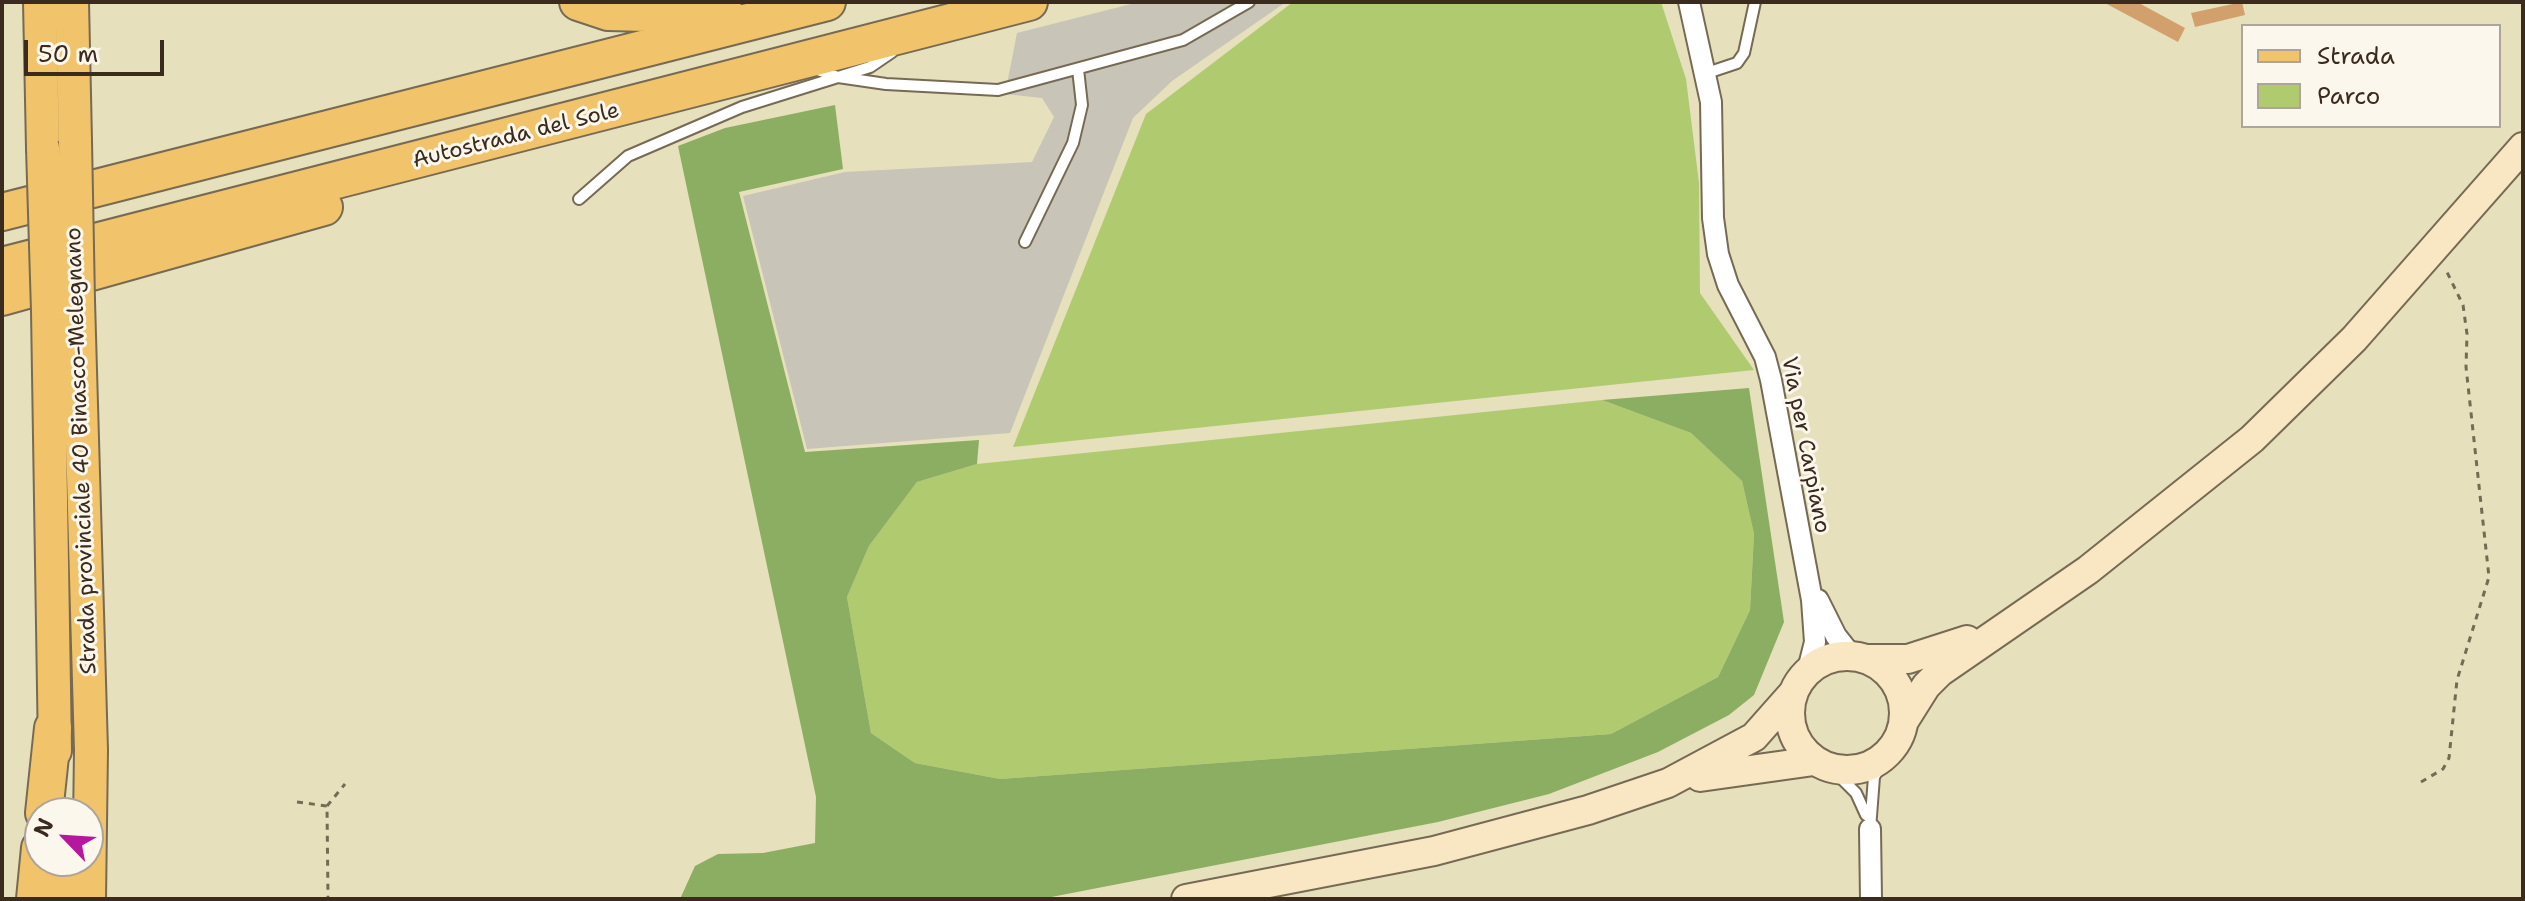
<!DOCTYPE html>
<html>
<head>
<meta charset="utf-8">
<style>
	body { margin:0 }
	#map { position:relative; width:2525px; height:901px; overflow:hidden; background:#e6e0bc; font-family:"Shantell Sans",sans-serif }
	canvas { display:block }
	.frame { position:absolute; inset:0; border:4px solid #3b2a1e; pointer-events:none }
	.legend { position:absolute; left:2241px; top:24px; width:260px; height:104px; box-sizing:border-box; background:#fbf7ec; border:2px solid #aea59a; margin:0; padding:10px 14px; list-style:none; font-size:24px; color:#3b2a1e }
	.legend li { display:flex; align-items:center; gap:16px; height:40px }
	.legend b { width:40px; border:2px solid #aea59a }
	.north { position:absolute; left:24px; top:797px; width:80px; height:80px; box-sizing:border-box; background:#fbf7ec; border:2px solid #aea59a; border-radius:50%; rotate:295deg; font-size:22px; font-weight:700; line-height:32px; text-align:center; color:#3b2a1e }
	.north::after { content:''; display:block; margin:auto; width:28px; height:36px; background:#b5179e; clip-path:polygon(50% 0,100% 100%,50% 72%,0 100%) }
	.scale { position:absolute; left:24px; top:40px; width:140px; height:36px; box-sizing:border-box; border:4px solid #3b2a1e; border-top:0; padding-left:10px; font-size:24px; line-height:28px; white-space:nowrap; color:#3b2a1e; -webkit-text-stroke:6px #fbf7ec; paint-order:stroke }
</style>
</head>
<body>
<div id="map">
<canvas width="2525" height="901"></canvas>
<div class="frame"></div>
<ul class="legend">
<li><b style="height:10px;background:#f1c36a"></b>Strada</li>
<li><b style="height:22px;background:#b0ca70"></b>Parco</li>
</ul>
<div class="north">N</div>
<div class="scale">50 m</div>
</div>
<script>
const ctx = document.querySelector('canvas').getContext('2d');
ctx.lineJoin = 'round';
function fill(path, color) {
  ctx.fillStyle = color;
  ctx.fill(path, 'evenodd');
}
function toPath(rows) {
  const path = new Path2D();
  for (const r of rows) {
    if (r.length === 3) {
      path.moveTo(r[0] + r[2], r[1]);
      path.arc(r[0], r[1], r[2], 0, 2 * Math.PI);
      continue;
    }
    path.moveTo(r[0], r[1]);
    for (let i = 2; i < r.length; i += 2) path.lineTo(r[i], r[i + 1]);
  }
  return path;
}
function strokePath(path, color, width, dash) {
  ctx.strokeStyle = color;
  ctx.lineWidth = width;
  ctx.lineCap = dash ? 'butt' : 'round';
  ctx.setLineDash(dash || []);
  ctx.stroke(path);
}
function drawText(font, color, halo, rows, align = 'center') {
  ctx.font = font + ' "Shantell Sans",sans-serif';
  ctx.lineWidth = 6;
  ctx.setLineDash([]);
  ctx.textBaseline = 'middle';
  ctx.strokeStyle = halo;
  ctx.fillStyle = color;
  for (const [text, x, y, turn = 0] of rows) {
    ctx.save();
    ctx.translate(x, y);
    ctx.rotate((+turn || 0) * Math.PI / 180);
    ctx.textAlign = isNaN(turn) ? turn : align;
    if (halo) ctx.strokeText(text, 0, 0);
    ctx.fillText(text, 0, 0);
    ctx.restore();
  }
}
const industrial = toPath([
	[1139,2,1286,2,1172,81,1133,118,1010,433,807,449,743,196,845,172,1032,162,1054,117,1042,98,1005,94,1017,33]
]);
const green = toPath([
	[1293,2,1661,2,1686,79,1699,183,1700,293,1754,370,1013,447,1146,114],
	[1602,400,1691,433,1742,481,1754,534,1750,610,1718,677,1611,734,1000,779,915,763,871,733,847,597,869,546,917,482,977,464]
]);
const forest = toPath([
	[835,105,843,169,739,192,805,452,979,440,977,464,917,482,869,546,847,597,871,733,915,763,1000,779,1611,734,1718,677,1750,610,1754,534,1742,481,1691,433,1602,400,1749,388,1784,622,1754,695,1729,715,1658,752,1549,794,1438,822,1041,899,680,899,695,866,718,854,763,853,815,843,816,797,678,146,725,128]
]);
const building = toPath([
	[2103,2,2137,2,2185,28,2178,42],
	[2242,2,2245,15,2195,27,2191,13]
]);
const path = toPath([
	[2421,782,2443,769,2449,758,2457,680,2489,577,2466,367,2467,334,2463,305,2445,268],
	[297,802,327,806,328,899],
	[327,806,345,784]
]);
const service = toPath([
	[815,69,838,77,886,84,998,90,1183,40,1249,2],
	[1707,73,1737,63,1744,53,1755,2],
	[579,199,628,156,742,107,870,67,892,52],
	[1025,242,1073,143,1082,105,1078,69],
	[1832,769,1856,793,1866,815],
	[1870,829,1874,777,1887,755]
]);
const minor = toPath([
	[1689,2,1711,102,1713,218,1718,254,1728,285,1765,357,1771,380,1812,600,1815,642,1808,670],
	[1818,600,1836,636,1851,655],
	[1870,829,1871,899]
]);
const secondary = toPath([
	[1847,713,57],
	[1869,659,1908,659,1967,640],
	[1904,721,1926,686,1940,672,2088,570,2252,439,2354,339,2523,147],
	[1700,777,1814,761],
	[1186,899,1434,851,1588,810,1668,783,1754,737,1793,693]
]);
const primary = toPath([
	[40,2,43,148],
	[72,2,75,141],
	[78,301,91,750,89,899],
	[48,311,55,751],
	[60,899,61,861]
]);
const motorway = toPath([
	[578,2,608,12,726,15],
	[2,212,827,2],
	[2,266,1029,2],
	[2,297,324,207],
	[44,813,53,728],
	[35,899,40,848]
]);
const primaryBridge = toPath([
	[75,141,78,301],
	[43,148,48,311]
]);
const streetNames = [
	["Autostrada del Sole",516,136,-14],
	["Via per Carpiano",1805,445,79],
	["Strada provinciale 40 Binasco-Melegnano",82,451,-92]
];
fill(industrial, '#c8c4b8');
fill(green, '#b0ca70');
fill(forest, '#8cae62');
fill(building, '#d2a06c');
strokePath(service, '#776a55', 14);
strokePath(minor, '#776a55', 24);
strokePath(secondary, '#776a55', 32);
strokePath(primary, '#776a55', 36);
strokePath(motorway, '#776a55', 40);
strokePath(path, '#776a55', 3, [6, 6]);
strokePath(service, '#fff', 10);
strokePath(minor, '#fff', 20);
strokePath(secondary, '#f9e7c3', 28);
strokePath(primary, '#f1c36a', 32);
strokePath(motorway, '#f1c36a', 36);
strokePath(primaryBridge, '#776a55', 36, []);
strokePath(primaryBridge, '#f1c36a', 32);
drawText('22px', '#3b2a1e', '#fbf7ec', streetNames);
</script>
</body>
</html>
